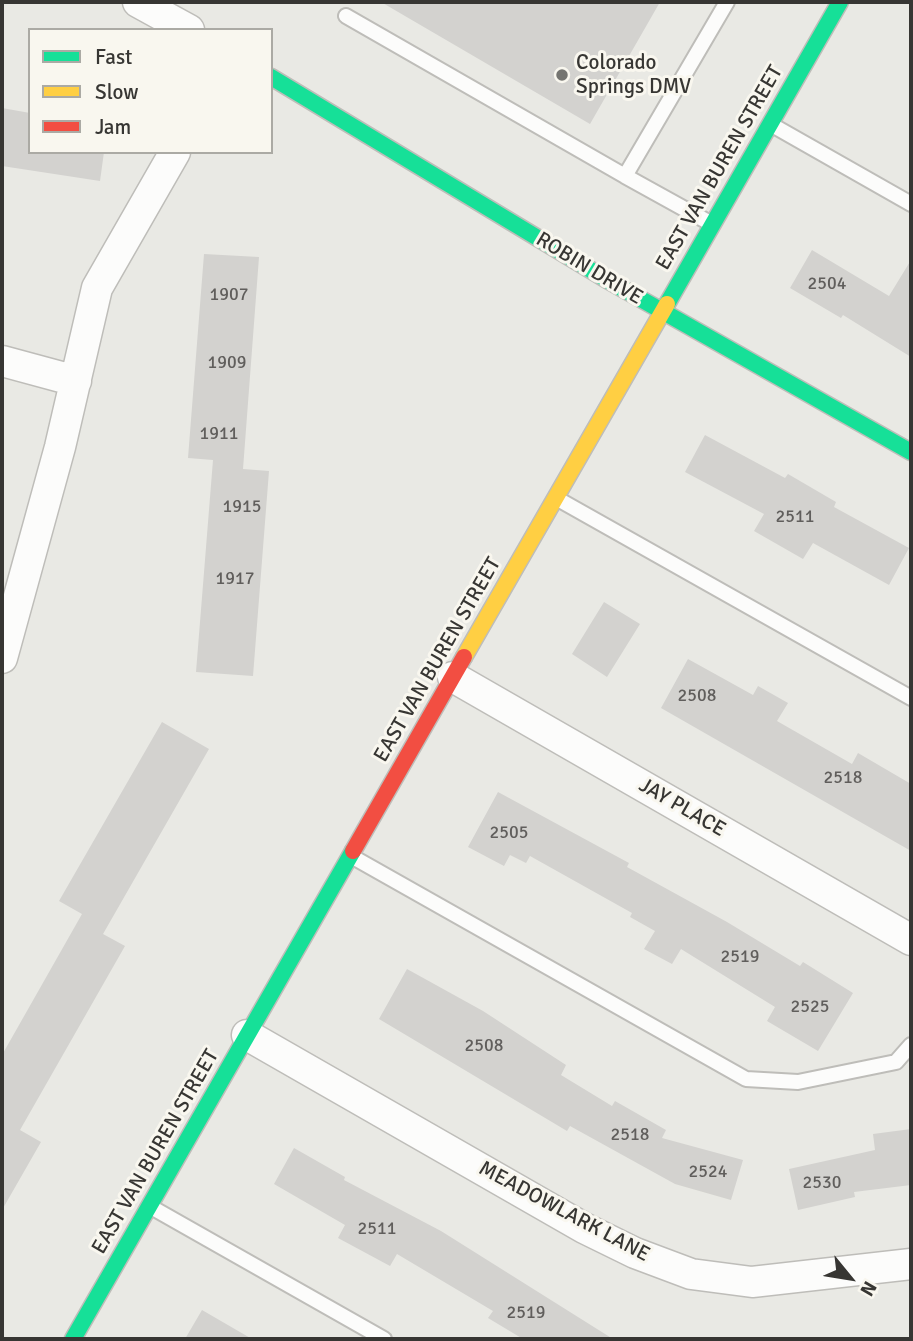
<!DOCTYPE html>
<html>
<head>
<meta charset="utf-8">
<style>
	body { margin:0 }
	#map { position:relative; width:913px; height:1341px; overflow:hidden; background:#e9e9e4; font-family:Signika,sans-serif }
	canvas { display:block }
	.frame { position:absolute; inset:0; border:4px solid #373633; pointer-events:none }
	.legend { position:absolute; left:28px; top:28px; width:245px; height:126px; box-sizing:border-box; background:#f9f7ef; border:2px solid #abaaa4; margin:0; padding:9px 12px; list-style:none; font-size:21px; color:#373633 }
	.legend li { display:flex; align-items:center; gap:14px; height:35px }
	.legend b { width:35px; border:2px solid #abaaa4 }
	.north { position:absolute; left:815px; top:1243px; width:70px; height:70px; -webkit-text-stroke:5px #f9f7ef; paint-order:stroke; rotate:120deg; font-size:19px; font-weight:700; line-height:28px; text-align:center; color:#373633 }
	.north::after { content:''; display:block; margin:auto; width:24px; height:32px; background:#373633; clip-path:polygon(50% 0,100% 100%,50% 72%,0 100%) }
</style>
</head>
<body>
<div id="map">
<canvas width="913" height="1341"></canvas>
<div class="frame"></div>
<ul class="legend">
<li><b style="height:9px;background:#16e098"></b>Fast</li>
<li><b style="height:9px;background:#ffcf43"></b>Slow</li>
<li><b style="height:9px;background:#f24e42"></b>Jam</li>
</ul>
<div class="north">N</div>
</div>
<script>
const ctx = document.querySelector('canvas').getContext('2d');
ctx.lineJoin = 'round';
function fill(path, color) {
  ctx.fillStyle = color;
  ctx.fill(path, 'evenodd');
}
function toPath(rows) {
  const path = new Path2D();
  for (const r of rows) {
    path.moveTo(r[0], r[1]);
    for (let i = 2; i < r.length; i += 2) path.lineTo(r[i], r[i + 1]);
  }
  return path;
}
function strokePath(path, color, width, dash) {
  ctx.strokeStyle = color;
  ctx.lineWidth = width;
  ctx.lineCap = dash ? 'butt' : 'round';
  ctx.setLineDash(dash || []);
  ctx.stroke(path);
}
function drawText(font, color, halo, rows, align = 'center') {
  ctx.font = font + ' Signika,sans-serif';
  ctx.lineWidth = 6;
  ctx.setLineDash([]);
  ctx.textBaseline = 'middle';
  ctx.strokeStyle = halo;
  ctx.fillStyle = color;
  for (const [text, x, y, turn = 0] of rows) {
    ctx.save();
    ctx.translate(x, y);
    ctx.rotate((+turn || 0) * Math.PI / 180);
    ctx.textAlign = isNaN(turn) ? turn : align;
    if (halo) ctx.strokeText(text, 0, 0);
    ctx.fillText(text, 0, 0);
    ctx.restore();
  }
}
const building = toPath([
	[381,2,660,2,590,124],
	[2,108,30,113,30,152,104,152,100,181,2,166],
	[812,250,889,296,911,260,911,357,843,315,841,318,790,288],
	[204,254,259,257,243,469,269,471,253,676,196,672,213,460,188,458],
	[705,435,785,478,788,474,836,502,834,507,909,548,889,585,813,543,803,559,754,531,764,514,685,472],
	[604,602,640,624,607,677,572,654],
	[688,659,753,695,758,686,788,703,777,721,852,764,858,753,911,784,911,851,661,708],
	[162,722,209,749,103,934,125,946,20,1130,41,1142,2,1210,2,1055,82,914,59,901],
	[498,792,629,863,627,867,727,922,800,966,803,962,853,993,818,1051,767,1021,775,1007,681,949,672,964,644,949,655,931,630,917,632,913,530,856,526,863,510,855,504,866,468,847],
	[407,969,483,1011,566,1065,561,1075,612,1106,615,1101,666,1130,662,1138,743,1160,731,1200,675,1184,570,1126,567,1131,379,1019],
	[911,1129,911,1185,854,1192,855,1197,798,1210,789,1169,875,1150,873,1134],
	[294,1148,345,1177,344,1180,441,1231,613,1339,523,1339,488,1318,493,1311,397,1254,390,1266,338,1238,345,1225,274,1184],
	[202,1310,252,1339,185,1339]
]);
const lane = toPath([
	[346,16,625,176,727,2],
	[772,125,911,204],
	[625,176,710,223],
	[556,498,911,698],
	[351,856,746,1079,798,1082,896,1062,911,1045],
	[151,1207,384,1339]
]);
const street = toPath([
	[138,2,189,30],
	[2,361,76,381],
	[2,658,60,447,97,288,175,152],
	[453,677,911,940],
	[247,1035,584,1228,635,1253,691,1274,752,1282,911,1264]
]);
const fast = toPath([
	[271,77,609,281,911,452],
	[667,304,840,2],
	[73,1339,353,851]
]);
const slow = toPath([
	[464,657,667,304]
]);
const jam = toPath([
	[353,851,464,657]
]);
const markers = [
	[562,75,7,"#757571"]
];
const numberNames = [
	["2504",827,284],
	["1907",229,295],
	["1909",227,363],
	["1911",219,434],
	["1915",242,507],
	["2511",795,517],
	["1917",235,579],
	["2508",697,696],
	["2518",843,778],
	["2505",509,833],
	["2519",740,957],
	["2525",810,1007],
	["2508",484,1046],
	["2518",630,1135],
	["2524",708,1172],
	["2530",822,1183],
	["2511",377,1229],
	["2519",526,1313]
];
const poiNames = [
	["Colorado",576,63],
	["Springs DMV",576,87]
];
const streetNames = [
	["EAST VAN BUREN STREET",720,168,-60],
	["ROBIN DRIVE",589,269,31],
	["EAST VAN BUREN STREET",438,660,-60],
	["JAY PLACE",682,808,30],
	["EAST VAN BUREN STREET",156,1152,-60],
	["MEADOWLARK LANE",564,1212,28]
];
fill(building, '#d3d2cf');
strokePath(lane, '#bebdb9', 18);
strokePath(street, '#bebdb9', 33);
strokePath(fast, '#bebdb9', 19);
strokePath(slow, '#bebdb9', 19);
strokePath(jam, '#bebdb9', 19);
strokePath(lane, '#fcfcfb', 14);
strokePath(street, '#fcfcfb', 30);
strokePath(fast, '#16e098', 16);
strokePath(slow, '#ffcf43', 16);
strokePath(jam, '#f24e42', 16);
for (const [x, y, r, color] of markers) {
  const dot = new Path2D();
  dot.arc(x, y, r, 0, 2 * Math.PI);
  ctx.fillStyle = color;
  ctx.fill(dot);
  strokePath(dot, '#f9f7ef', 2.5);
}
drawText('18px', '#605e5c', null, numberNames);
drawText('21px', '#373633', '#f9f7ef', poiNames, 'left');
drawText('21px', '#373633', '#f9f7ef', streetNames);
</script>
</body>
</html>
